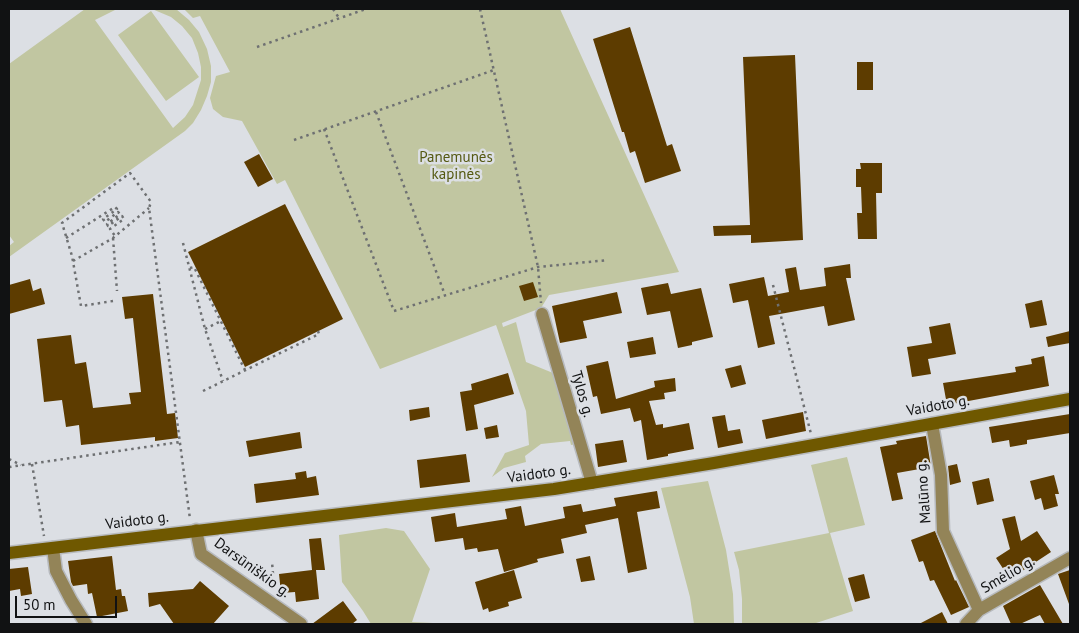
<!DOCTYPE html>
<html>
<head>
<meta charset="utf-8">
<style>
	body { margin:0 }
	#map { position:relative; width:1079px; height:633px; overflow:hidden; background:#dcdfe4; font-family:"PT Sans",sans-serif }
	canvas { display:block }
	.frame { position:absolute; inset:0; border:10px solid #111213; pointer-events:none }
	.scale { position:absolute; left:15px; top:596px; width:102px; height:22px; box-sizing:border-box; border:2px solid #111213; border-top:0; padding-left:6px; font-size:15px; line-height:18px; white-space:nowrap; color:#111213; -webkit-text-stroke:4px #dcdfe4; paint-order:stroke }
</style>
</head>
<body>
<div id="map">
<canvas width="1079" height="633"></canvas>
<div class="frame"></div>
<div class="scale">50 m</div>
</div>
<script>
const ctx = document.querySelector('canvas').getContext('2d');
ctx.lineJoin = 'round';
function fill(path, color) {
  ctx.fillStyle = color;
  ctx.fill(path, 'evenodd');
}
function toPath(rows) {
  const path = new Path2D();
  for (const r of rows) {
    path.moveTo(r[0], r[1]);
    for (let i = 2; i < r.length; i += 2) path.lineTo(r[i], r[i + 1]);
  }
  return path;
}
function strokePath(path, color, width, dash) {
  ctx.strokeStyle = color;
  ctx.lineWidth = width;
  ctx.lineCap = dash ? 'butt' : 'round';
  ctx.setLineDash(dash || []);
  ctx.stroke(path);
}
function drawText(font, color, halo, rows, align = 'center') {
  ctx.font = font + ' "PT Sans",sans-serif';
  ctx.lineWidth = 5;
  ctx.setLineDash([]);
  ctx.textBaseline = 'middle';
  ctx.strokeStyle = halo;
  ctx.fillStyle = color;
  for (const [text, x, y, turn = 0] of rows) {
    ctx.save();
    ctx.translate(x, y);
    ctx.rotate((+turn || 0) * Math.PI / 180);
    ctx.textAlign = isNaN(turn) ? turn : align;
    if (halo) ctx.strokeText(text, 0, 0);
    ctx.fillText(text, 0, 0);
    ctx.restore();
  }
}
const green = toPath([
	[85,9,117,9,95,20,173,128,185,117,193,105,201,80,201,67,198,53,192,38,182,26,171,17,152,9,176,9,189,20,199,32,207,49,211,66,211,82,207,96,201,110,193,123,185,131,9,257,9,246,14,242,9,235,9,64],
	[184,9,560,9,679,272,549,295,541,308,502,323,503,327,516,322,526,362,553,373,576,444,571,445,570,441,541,444,525,456,526,462,504,468,492,477,505,453,529,445,526,411,496,325,380,369,285,180,277,184,242,121,223,117,213,109,210,98,216,76,230,72,200,16,193,18],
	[151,11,199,77,166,101,118,35],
	[847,457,865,525,830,533,853,611,813,624,742,624,742,599,739,570,734,552,829,533,811,465],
	[708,481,726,550,733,594,734,624,694,624,690,597,661,488],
	[386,528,404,531,430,569,412,622,454,624,371,624,363,611,342,582,339,535]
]);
const building = toPath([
	[630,27,667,146,672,144,681,171,645,183,635,151,630,153,624,132,622,132,593,39],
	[795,55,803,240,751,243,751,235,714,236,713,226,750,225,743,57],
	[857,62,873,62,873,90,857,90],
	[259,154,273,179,258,187,244,162],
	[860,163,882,163,882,193,876,193,877,239,858,239,857,213,862,213,861,187,856,187,856,169,861,169],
	[285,204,343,319,245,367,188,252],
	[850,264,851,278,846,278,855,320,828,326,824,306,769,316,775,344,758,348,748,300,733,303,729,284,764,277,768,296,789,292,785,269,796,267,800,290,826,286,824,268],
	[30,279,33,291,41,288,45,304,9,314,9,285],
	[533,282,538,297,524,301,519,286],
	[668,283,671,294,701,288,713,337,692,342,692,345,678,348,670,311,647,315,641,288],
	[617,292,622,313,583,321,587,338,560,343,552,306],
	[153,294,167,414,175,413,178,438,155,441,155,437,81,445,79,425,66,427,62,400,44,402,37,339,71,335,75,364,86,362,93,408,131,404,129,393,141,392,133,318,125,319,122,297],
	[1042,300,1047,325,1030,328,1025,304],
	[950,323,956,354,928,359,931,374,912,377,907,347,932,343,929,327],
	[1070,331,1070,343,1048,347,1046,337],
	[653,337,656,354,630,358,627,342],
	[1044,356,1049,386,947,405,943,383,1016,372,1015,367,1032,364,1031,359],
	[608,361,616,399,655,387,654,381,675,378,676,391,664,393,665,399,649,401,656,425,663,424,663,428,689,423,694,449,668,454,668,456,647,460,641,420,634,422,630,408,601,414,597,396,593,397,586,366],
	[741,365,746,384,731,388,725,369],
	[508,373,514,394,474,405,478,429,466,431,460,392,472,390,471,384],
	[429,407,430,417,410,421,409,410],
	[803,412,806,431,766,439,762,420],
	[1070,414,1070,433,1027,440,1027,444,1010,447,1009,440,992,443,989,427],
	[725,415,728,431,740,429,743,443,718,448,712,417],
	[497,425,499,437,486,439,484,428],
	[300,432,302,448,249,457,246,441],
	[926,436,931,467,897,473,903,499,892,501,880,447,897,444,896,441],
	[623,440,627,462,598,467,595,444],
	[466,454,470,482,420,488,417,460],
	[957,464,961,482,950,485,948,466],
	[306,471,307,478,316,476,319,495,256,503,254,484,296,479,295,473],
	[1054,475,1059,494,1055,494,1058,506,1044,510,1041,498,1035,500,1030,481],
	[989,478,994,501,977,505,972,482],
	[657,491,660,508,637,512,647,569,628,573,618,518,585,525,587,533,561,539,564,553,537,559,538,562,504,572,498,549,478,552,477,548,465,550,463,538,435,542,431,517,455,513,457,527,507,519,505,509,521,506,525,526,565,518,563,507,581,504,583,512,616,506,614,498],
	[1015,516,1021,541,1037,531,1051,552,1010,579,996,558,1010,549,1002,519],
	[935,531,955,581,956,580,969,607,951,615,934,580,930,581,923,561,919,562,911,540],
	[321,538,325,570,316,570,319,599,296,602,295,592,281,593,279,574,312,570,309,539],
	[112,556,116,590,121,589,122,596,125,596,128,611,97,617,92,593,88,594,87,584,73,586,71,582,68,561],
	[590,556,595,580,581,582,576,559],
	[28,567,32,594,21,596,20,589,9,591,9,569],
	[514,570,522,598,508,602,509,606,489,612,488,608,483,610,475,582],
	[1070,570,1070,603,1069,604,1058,574],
	[864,574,870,598,855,602,848,578],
	[200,581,229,606,213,624,174,624,160,604,149,607,148,593,193,589],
	[1040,585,1063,624,1045,624,1040,615,1020,624,1011,624,1003,606],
	[343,601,357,620,352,624,312,624],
	[942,612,948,624,919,624]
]);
const path = toPath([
	[333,9,339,18],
	[480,9,538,267,541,303],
	[257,47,366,9],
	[376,112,445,295],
	[324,129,394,311,538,267,608,260],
	[294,140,494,70],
	[66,238,115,207,117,209,103,219,105,222,118,212,120,214,107,224,108,226,122,216,124,219,110,229,115,236],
	[113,238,117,291],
	[183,243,205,329,223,381],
	[73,261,113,238,149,208],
	[190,268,194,267,245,370],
	[773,285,811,434],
	[113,301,81,306,72,256,62,223,130,173,151,202,149,208,190,519],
	[205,329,221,321],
	[203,391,319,334,318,331],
	[9,459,21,465],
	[32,464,44,536],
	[9,467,180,442],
	[269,586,273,574,272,562]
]);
const street = toPath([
	[542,314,592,483],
	[932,424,941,475,943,531,979,610],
	[196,530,201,554,301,624],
	[53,548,56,571,71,600,86,624],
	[966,624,979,610,1070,558]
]);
const secondary = toPath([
	[9,553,554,489,714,463,1070,399]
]);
const parkNames = [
	["Panemunės",456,158],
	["kapinės",456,175]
];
const streetNames = [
	["Tylos g.",582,394,74],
	["Vaidoto g.",938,406,-10],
	["Vaidoto g.",539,474,-8],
	["Malūno g.",924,492,-94],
	["Vaidoto g.",137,521,-7],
	["Darsūniškio g.",252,568,36],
	["Smėlio g.",1008,575,-30]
];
fill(green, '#c1c6a1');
fill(building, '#5d3c00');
strokePath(street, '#b7babe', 15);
strokePath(secondary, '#b7babe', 15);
strokePath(path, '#6e7072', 2.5, [2.5, 4]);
strokePath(street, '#938458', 12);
strokePath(secondary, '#6f5800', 12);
drawText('15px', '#555912', '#dcdfe4', parkNames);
drawText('15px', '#111213', '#dcdfe4', streetNames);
</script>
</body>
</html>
